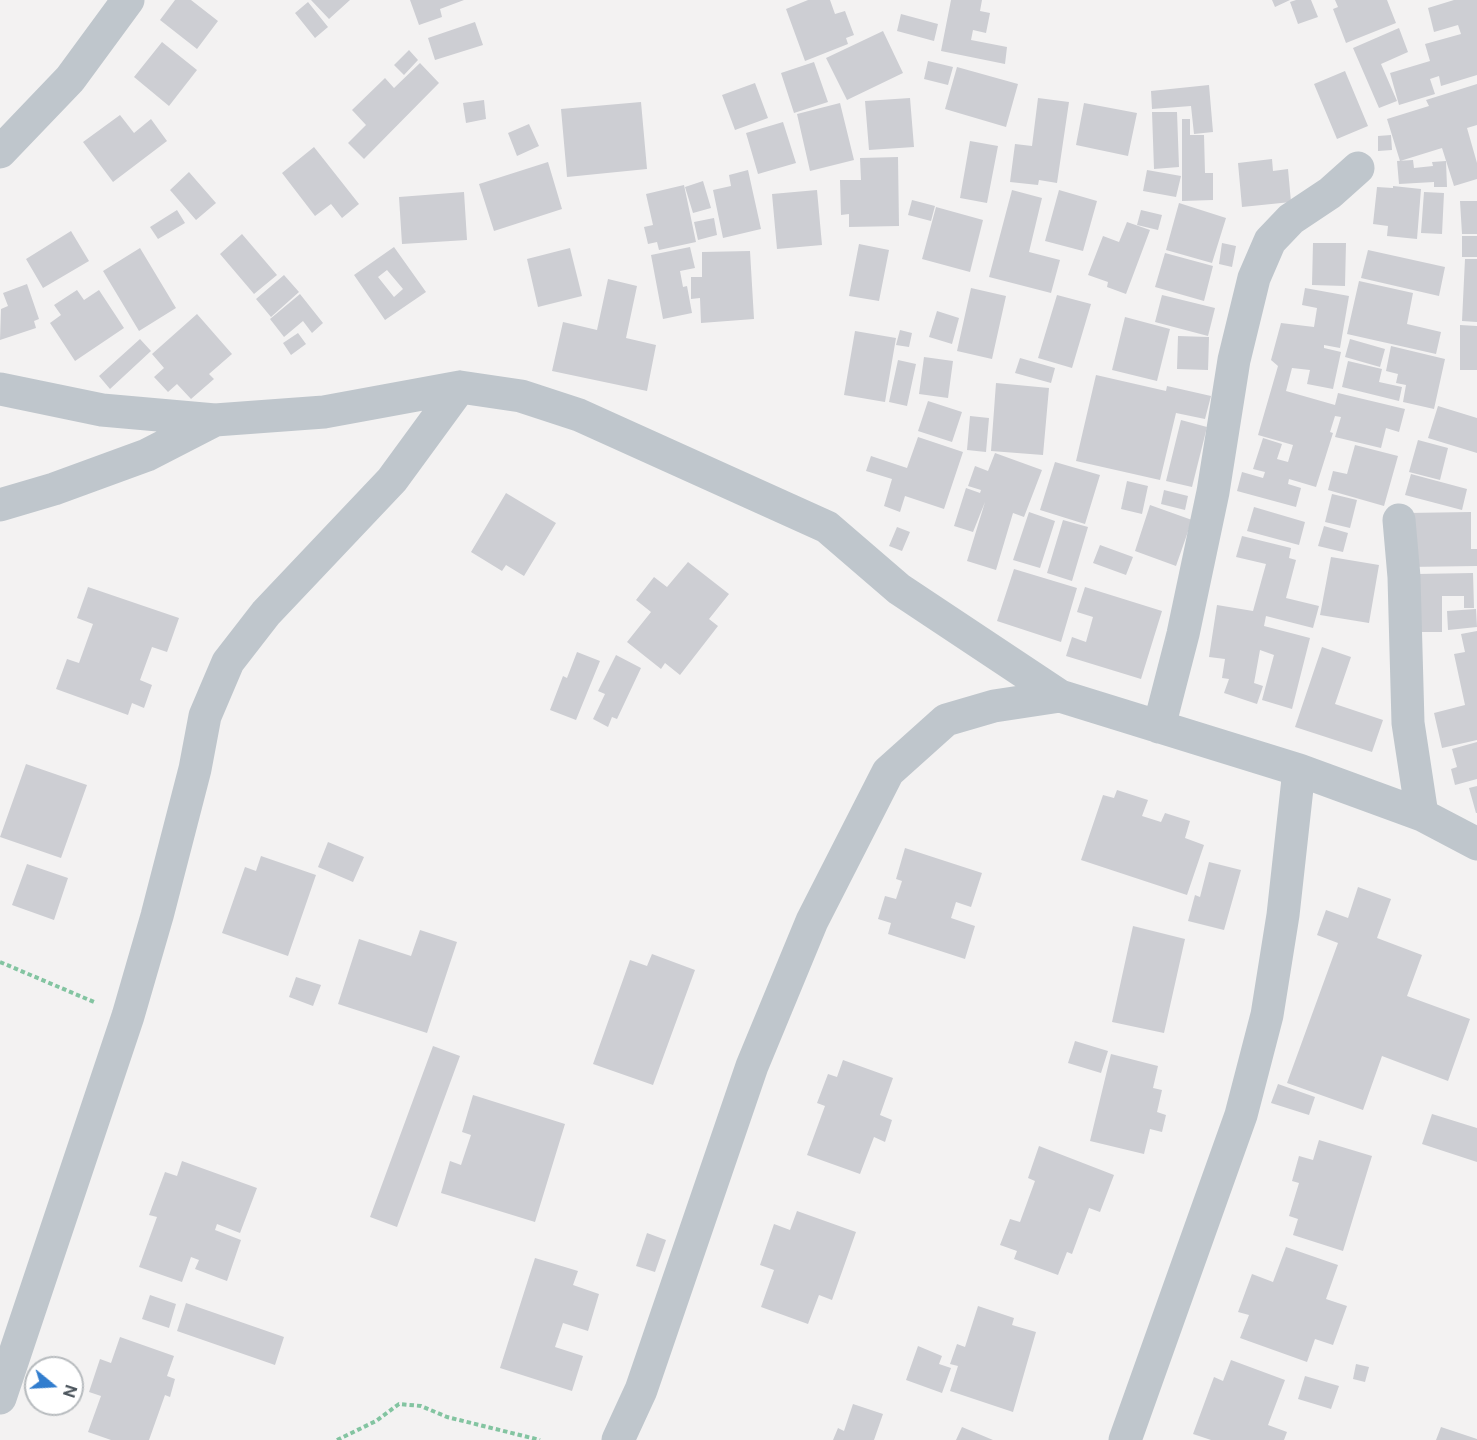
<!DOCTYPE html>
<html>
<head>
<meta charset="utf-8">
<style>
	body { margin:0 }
	#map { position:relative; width:1477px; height:1440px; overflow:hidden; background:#f3f2f2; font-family:"Public Sans",sans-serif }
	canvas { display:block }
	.north { position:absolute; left:24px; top:1356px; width:60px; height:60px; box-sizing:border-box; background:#fff; border:2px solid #b7bbbe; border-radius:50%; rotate:108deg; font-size:16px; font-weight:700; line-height:24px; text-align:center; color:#4c555d }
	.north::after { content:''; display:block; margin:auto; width:21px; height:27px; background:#317dce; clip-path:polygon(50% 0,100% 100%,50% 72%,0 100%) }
</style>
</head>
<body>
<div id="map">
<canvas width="1477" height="1440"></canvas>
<div class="north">N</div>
</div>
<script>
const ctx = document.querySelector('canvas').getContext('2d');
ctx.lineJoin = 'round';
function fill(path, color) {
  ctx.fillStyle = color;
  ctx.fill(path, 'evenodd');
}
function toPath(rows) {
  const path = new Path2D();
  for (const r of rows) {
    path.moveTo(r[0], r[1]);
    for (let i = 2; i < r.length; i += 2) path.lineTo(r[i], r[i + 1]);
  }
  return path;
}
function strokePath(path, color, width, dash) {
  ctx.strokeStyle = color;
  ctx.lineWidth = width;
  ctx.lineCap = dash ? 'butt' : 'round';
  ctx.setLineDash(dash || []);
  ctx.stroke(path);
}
const building = toPath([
	[175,0,191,0,218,21,197,49,160,20],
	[311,0,350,0,329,19],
	[410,0,464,0,440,9,442,17,419,25],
	[808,0,830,0,835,14,845,11,854,35,846,38,848,44,805,61,786,9],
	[951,0,982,0,980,11,990,13,986,33,973,30,971,40,1007,47,1005,64,941,51],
	[1272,0,1290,0,1275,7],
	[1296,0,1311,0,1318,17,1298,24,1290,2],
	[1335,0,1387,0,1396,23,1346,43,1333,9,1338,7],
	[1454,0,1477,0,1477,75,1441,86,1439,76,1430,79,1435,94,1399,105,1390,73,1430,61,1425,44,1461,34,1458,25,1434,32,1428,8],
	[308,2,328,27,315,38,295,13],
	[901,14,938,24,934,41,897,31],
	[475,22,483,45,435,60,428,38],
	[1399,28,1408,52,1381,64,1397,101,1379,108,1353,48],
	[883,31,903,73,847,100,826,58],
	[162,42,197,70,169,106,134,77],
	[409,50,418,60,404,75,394,65],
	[928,61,953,67,948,85,924,79],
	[814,62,828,102,794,113,781,73],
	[420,63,439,83,364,159,348,143,366,125,352,110,385,78,394,88],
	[957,67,1018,84,1006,127,945,109],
	[1345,71,1368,126,1337,139,1314,84],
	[755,83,768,118,735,130,722,95],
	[1477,84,1477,125,1467,128,1477,163,1477,179,1454,186,1442,148,1400,161,1387,119,1429,106,1426,100],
	[1209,85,1213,132,1194,134,1191,106,1152,109,1151,91],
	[910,98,914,147,869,150,865,101],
	[1038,98,1069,102,1057,183,1039,180,1038,185,1010,182,1015,144,1032,146],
	[484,100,486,119,466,123,463,103],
	[641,102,647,169,567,177,561,109],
	[840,103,854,160,810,171,797,114],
	[1084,103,1137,113,1128,156,1076,145],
	[1152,112,1177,112,1179,167,1154,169],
	[120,115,134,133,151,119,167,141,113,182,83,142],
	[1182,119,1190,119,1190,135,1204,135,1205,173,1213,173,1213,200,1182,201],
	[783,122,796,163,758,174,746,133],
	[529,124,539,146,517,156,508,133],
	[1391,135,1392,150,1378,151,1378,136],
	[970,141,998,146,987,203,960,198],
	[314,147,359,204,342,218,331,204,315,216,282,173],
	[898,157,899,226,849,227,849,214,841,215,840,180,861,180,860,158],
	[1272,159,1273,171,1288,169,1291,202,1242,207,1238,163],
	[1413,160,1414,168,1433,166,1432,162,1446,161,1447,187,1434,187,1434,182,1399,184,1397,161],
	[548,162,562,209,494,231,479,184],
	[748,170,761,229,723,238,713,190,731,186,729,175],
	[1147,170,1181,176,1176,197,1143,191],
	[189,172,216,203,196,220,170,190],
	[703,181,711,208,693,213,685,187],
	[684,185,696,242,659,250,657,242,648,244,644,227,653,225,646,194],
	[1393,186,1421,189,1417,239,1387,236,1388,226,1373,224,1377,187,1393,188],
	[817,190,822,245,777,249,772,194],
	[1012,190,1042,198,1029,252,1060,260,1051,293,989,277],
	[1059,190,1097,201,1083,251,1045,241],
	[464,192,467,240,402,244,399,197],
	[1424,192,1444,193,1442,234,1421,233],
	[912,200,935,206,931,221,908,215],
	[1460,201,1477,201,1477,234,1462,234],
	[1179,203,1226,218,1212,263,1166,250],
	[936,207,983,220,970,272,922,259],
	[177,210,185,223,158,239,150,227],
	[1141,210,1162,215,1158,230,1137,225],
	[714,218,717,235,698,240,694,222],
	[1127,222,1150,230,1126,294,1107,287,1108,282,1088,275,1103,236,1119,242],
	[71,231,89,261,43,288,26,259],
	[242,234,277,275,254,294,220,254],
	[1462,236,1477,236,1477,257,1462,257],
	[1222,243,1236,246,1232,267,1219,264],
	[1313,243,1346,243,1345,286,1312,285],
	[859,244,889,250,879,301,849,296],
	[394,247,426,292,385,320,354,275],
	[387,270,403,289,394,297,378,277],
	[690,247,695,268,680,271,683,287,687,286,692,313,663,319,651,255],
	[140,248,176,308,139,331,103,271],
	[570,248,582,296,538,307,527,259],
	[1368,250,1445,267,1439,296,1361,278],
	[750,251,754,319,701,323,700,298,691,299,691,277,702,277,702,252],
	[1165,253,1213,266,1204,301,1155,287],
	[1465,259,1477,259,1477,322,1462,321],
	[284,275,299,292,271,317,256,299],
	[608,279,637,286,626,338,656,345,647,391,552,371,563,322,597,330],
	[1359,281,1413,293,1407,324,1441,332,1436,354,1347,334],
	[27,284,39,319,34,321,36,328,0,340,1,309,8,306,3,293],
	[971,288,1006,296,992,359,957,351],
	[1305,288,1349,296,1340,348,1324,345,1324,348,1341,352,1333,389,1307,384,1310,370,1292,368,1286,391,1335,405,1338,393,1405,409,1399,432,1386,428,1381,448,1335,437,1341,417,1335,416,1330,432,1333,433,1316,487,1289,479,1288,484,1301,488,1296,507,1237,491,1242,472,1263,478,1265,472,1253,469,1263,438,1282,444,1277,459,1288,462,1293,445,1258,435,1278,366,1271,360,1281,323,1314,327,1317,308,1302,305],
	[77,290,84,300,99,290,124,328,75,361,50,323,61,315,54,305],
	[300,294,323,323,312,333,303,321,284,337,270,319],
	[1057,295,1091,304,1072,368,1038,358],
	[1162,295,1215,308,1208,336,1155,322],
	[937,311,959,318,952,344,929,337],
	[197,314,232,354,209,374,214,379,191,399,177,384,168,392,154,377,164,368,152,354],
	[1125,317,1170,329,1157,381,1112,370],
	[1460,325,1477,326,1477,370,1460,370],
	[900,330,912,333,909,347,896,345],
	[855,331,896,338,885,402,844,395],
	[298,333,306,344,291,355,283,343],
	[1178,336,1209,337,1208,370,1177,369],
	[140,339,151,351,110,389,99,376],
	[1350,339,1385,349,1380,367,1345,357],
	[1391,346,1445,359,1434,409,1403,402,1406,385,1396,383,1398,374,1386,371],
	[924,357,953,361,948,398,919,394],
	[1020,358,1055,368,1051,383,1015,373],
	[898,360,916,364,907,406,889,402],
	[1348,361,1382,369,1379,382,1402,387,1399,401,1342,387],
	[1096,375,1166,391,1167,386,1211,396,1205,419,1176,413,1160,480,1076,461],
	[996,383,1049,388,1043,455,991,451],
	[928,401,962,412,952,442,918,431],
	[1438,406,1477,418,1477,453,1428,438],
	[970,416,989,418,986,452,967,450],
	[1181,420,1207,427,1192,487,1166,481],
	[918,437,963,452,944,509,905,496,900,512,884,506,892,479,866,471,871,456,907,468],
	[1418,440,1448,448,1440,480,1409,472],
	[1355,445,1398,456,1384,506,1328,490,1333,471,1347,474],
	[995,453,1042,470,1024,517,1013,513,996,570,967,561,985,502,973,532,954,526,966,488,980,493,981,490,968,486,975,466,988,471],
	[1055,462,1100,475,1085,524,1040,510],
	[1411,474,1467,489,1462,510,1405,495],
	[1127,481,1148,486,1142,514,1121,509],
	[1164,490,1188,496,1185,510,1161,504],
	[506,493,556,523,524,576,506,565,502,571,471,552],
	[1332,494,1357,500,1350,528,1325,522],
	[1150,505,1192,520,1176,566,1135,551],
	[1254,507,1305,522,1299,545,1247,531],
	[1029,512,1055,521,1040,568,1013,560],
	[1471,512,1471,549,1477,549,1477,566,1408,567,1407,513],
	[1063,520,1088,527,1072,581,1047,573],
	[1324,526,1348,533,1343,552,1318,546],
	[897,527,910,532,902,551,889,546],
	[1242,536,1291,548,1289,558,1296,560,1286,598,1319,606,1313,628,1266,616,1264,626,1310,638,1292,709,1262,700,1274,655,1260,650,1254,683,1263,686,1257,704,1224,693,1229,679,1222,678,1225,659,1209,657,1217,605,1253,611,1266,564,1236,557],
	[1100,545,1133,557,1126,575,1093,563],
	[1331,557,1379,565,1369,623,1320,615],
	[688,562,729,594,709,619,718,626,680,675,665,663,661,669,627,642,651,612,636,600,654,577,667,587],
	[1014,569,1077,588,1061,642,997,621],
	[1473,573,1474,608,1464,608,1464,596,1442,596,1442,632,1418,632,1417,574],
	[88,587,179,618,167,652,152,647,140,680,152,685,144,708,132,703,128,715,56,689,67,659,79,663,93,624,77,618],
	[1085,587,1162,611,1141,679,1066,656,1072,637,1086,642,1093,617,1077,612],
	[1476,609,1477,627,1448,630,1447,611],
	[1477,631,1477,740,1442,748,1434,713,1465,705,1454,654,1465,652,1461,634],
	[1322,647,1351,657,1335,704,1383,720,1372,752,1295,727],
	[577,652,600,661,576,720,550,710,563,676,567,678],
	[616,655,641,668,617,719,612,717,608,727,593,719,605,694,598,691],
	[1477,742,1477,779,1455,785,1451,769,1457,767,1452,749],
	[26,764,87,785,61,858,0,837],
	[1477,786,1477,813,1476,813,1469,788],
	[1117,790,1148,800,1142,816,1161,822,1165,813,1190,821,1185,838,1204,845,1187,895,1081,860,1103,795,1114,798],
	[328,842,364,857,353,882,318,867],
	[905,848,982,873,971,907,956,902,951,918,975,926,965,959,888,934,891,923,878,919,885,896,896,899,902,881,896,879],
	[261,856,316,875,288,956,222,933,245,867,256,871],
	[1209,862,1241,870,1224,930,1188,921,1195,895,1200,897],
	[27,864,68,878,54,920,12,905],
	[1358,887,1391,899,1377,938,1422,955,1407,996,1470,1019,1448,1081,1382,1056,1363,1110,1287,1083,1338,943,1317,935,1326,910,1348,918],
	[1133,926,1185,939,1164,1033,1112,1022],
	[420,930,457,942,427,1033,338,1004,359,939,411,956],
	[652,954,695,970,653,1085,593,1064,630,960,647,966],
	[296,977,321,985,313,1006,289,997],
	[1075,1041,1108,1051,1101,1073,1068,1063],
	[433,1046,460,1056,397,1227,370,1217],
	[1111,1054,1158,1066,1153,1088,1162,1090,1157,1112,1166,1115,1162,1132,1150,1129,1144,1154,1090,1141],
	[843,1060,893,1078,880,1115,892,1120,885,1142,874,1137,860,1174,807,1155,825,1106,817,1103,828,1074,837,1077],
	[1278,1084,1315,1097,1309,1115,1271,1103],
	[473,1095,565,1124,535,1222,441,1193,450,1161,461,1165,471,1135,462,1132],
	[1432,1114,1477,1128,1477,1162,1422,1144],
	[1319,1140,1372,1156,1343,1251,1293,1235,1298,1219,1289,1216,1299,1183,1292,1181,1299,1156,1313,1160],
	[1039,1146,1114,1175,1100,1212,1089,1208,1072,1254,1067,1252,1058,1275,1014,1259,1017,1251,1000,1245,1010,1219,1020,1222,1035,1181,1028,1178],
	[182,1161,257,1188,240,1233,217,1224,215,1230,241,1240,227,1281,195,1269,199,1260,191,1257,182,1282,139,1267,157,1217,149,1215,165,1172,177,1176],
	[797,1211,856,1232,832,1300,819,1295,808,1324,761,1307,774,1270,760,1265,774,1224,790,1230],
	[647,1233,666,1240,655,1272,636,1266],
	[1286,1247,1338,1265,1326,1299,1347,1306,1333,1345,1315,1339,1307,1362,1240,1338,1249,1315,1238,1312,1252,1274,1273,1282],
	[535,1258,578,1271,573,1285,599,1294,588,1331,563,1323,555,1347,583,1356,572,1391,500,1368],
	[150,1295,176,1304,169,1328,142,1319],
	[186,1303,284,1337,275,1365,177,1331],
	[978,1306,1014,1318,1012,1325,1036,1332,1013,1412,950,1391,958,1366,950,1364,957,1344,965,1347],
	[120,1337,174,1356,167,1376,175,1379,170,1397,165,1395,149,1440,111,1440,88,1432,101,1396,89,1392,100,1359,111,1363],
	[918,1346,942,1356,939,1364,951,1368,942,1393,906,1380],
	[1231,1360,1285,1380,1268,1425,1287,1432,1284,1440,1211,1440,1193,1434,1214,1377,1223,1381],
	[1356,1364,1369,1367,1365,1382,1353,1379],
	[1305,1376,1339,1386,1331,1409,1298,1399],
	[853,1404,883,1414,874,1440,833,1440,838,1428,844,1431],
	[962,1427,993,1440,956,1440],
	[1441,1427,1477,1439,1477,1440,1436,1440]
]);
const path = toPath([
	[0,962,94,1002],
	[337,1440,376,1421,399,1404,421,1406,447,1417,540,1440]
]);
const minor = toPath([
	[0,152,70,79,128,0],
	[0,389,102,410,215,420,324,412,460,387,521,396,579,415,827,527,899,589,1060,696],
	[0,505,54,489,147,455,215,420],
	[1399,520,1404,577,1408,723,1422,815],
	[1159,727,1183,634,1213,492,1234,360,1254,278,1270,241,1291,219,1330,193,1358,168],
	[0,1398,128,1016,157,916,195,769,205,716,228,662,266,613,392,480,460,387],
	[618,1440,641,1390,752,1066,812,921,888,772,946,720,994,706,1060,696,1299,770,1422,815,1477,844],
	[1125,1440,1241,1115,1267,1015,1283,915,1299,770]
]);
fill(building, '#cdced3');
strokePath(path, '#83c4a1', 4, [4.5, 3]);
strokePath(minor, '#bfc6cc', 33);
</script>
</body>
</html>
